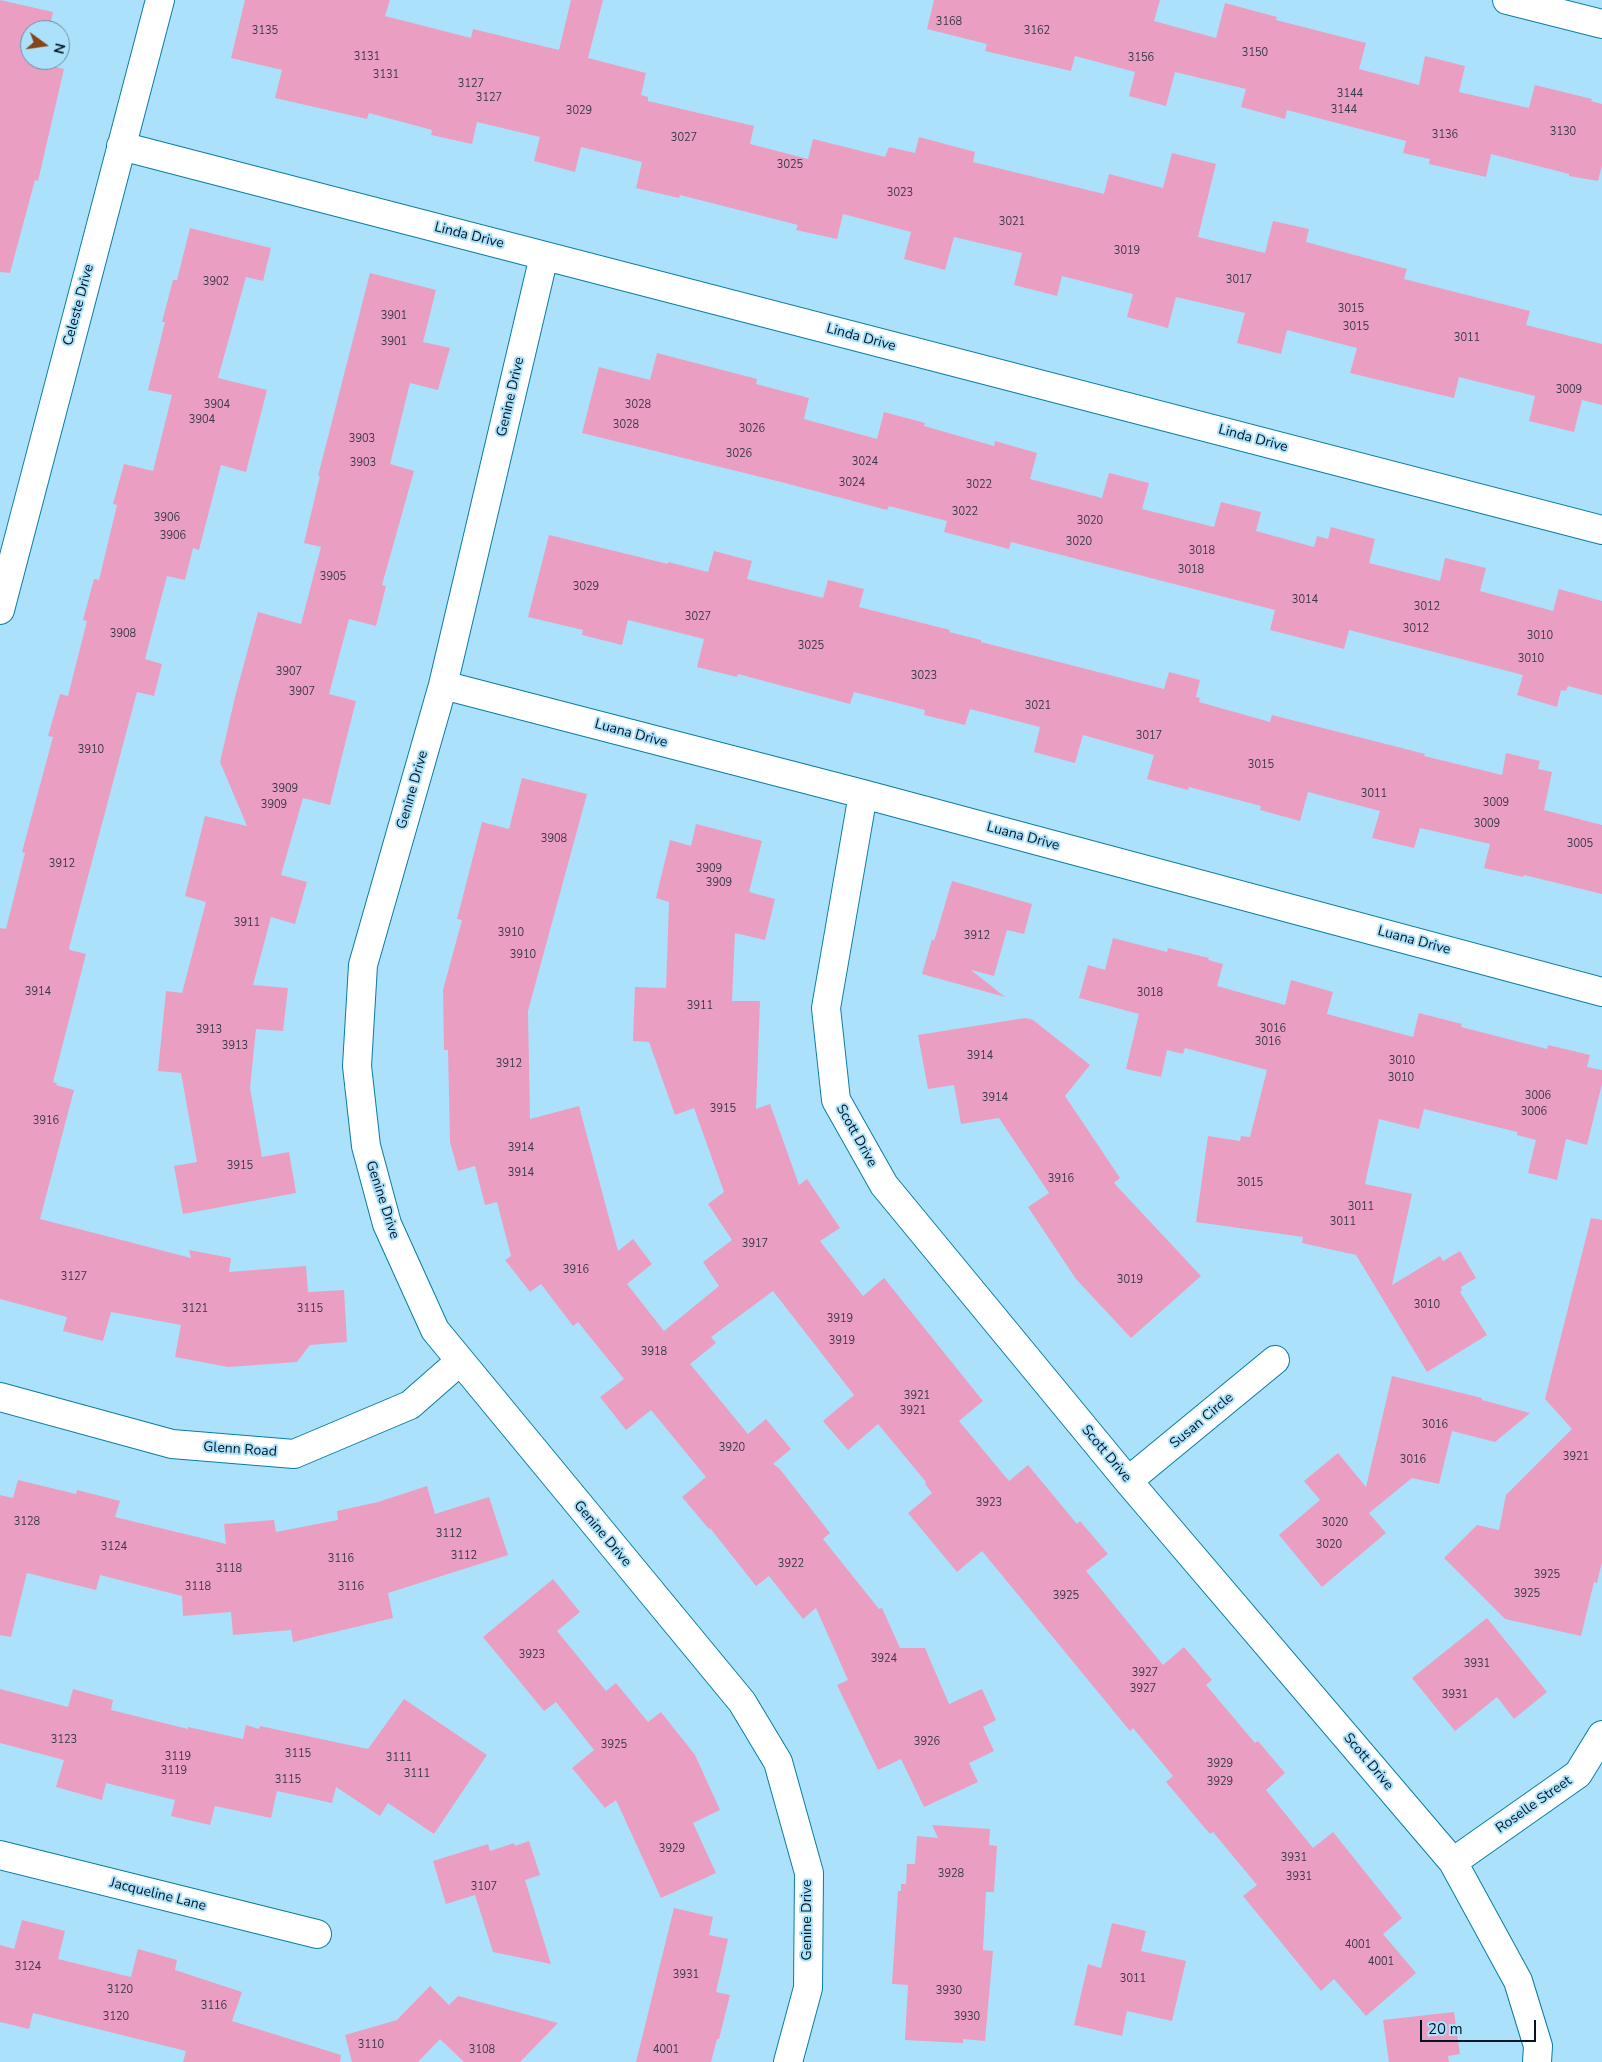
<!DOCTYPE html>
<html>
<head>
<meta charset="utf-8">
<style>
	body { margin:0 }
	#map { position:relative; width:1602px; height:2062px; overflow:hidden; background:#ace1fb; font-family:"Nunito Sans",sans-serif }
	canvas { display:block }
	.north { position:absolute; left:20px; top:20px; width:50px; height:50px; box-sizing:border-box; background:#ace1fb; border:1px solid #6790a5; border-radius:50%; rotate:104deg; font-size:14px; font-weight:700; line-height:20px; text-align:center; color:#001623 }
	.north::after { content:''; display:block; margin:auto; width:18px; height:22px; background:#884417; clip-path:polygon(50% 0,100% 100%,50% 72%,0 100%) }
	.scale { position:absolute; left:1420px; top:2020px; width:116px; height:22px; box-sizing:border-box; border:2px solid #001623; border-top:0; padding-left:6px; font-size:15px; line-height:18px; white-space:nowrap; color:#001623; -webkit-text-stroke:4px #ace1fb; paint-order:stroke }
</style>
</head>
<body>
<div id="map">
<canvas width="1602" height="2062"></canvas>
<div class="north">N</div>
<div class="scale">20 m</div>
</div>
<script>
const ctx = document.querySelector('canvas').getContext('2d');
ctx.lineJoin = 'round';
function fill(path, color) {
  ctx.fillStyle = color;
  ctx.fill(path, 'evenodd');
}
function toPath(rows) {
  const path = new Path2D();
  for (const r of rows) {
    path.moveTo(r[0], r[1]);
    for (let i = 2; i < r.length; i += 2) path.lineTo(r[i], r[i + 1]);
  }
  return path;
}
function strokePath(path, color, width, dash) {
  ctx.strokeStyle = color;
  ctx.lineWidth = width;
  ctx.lineCap = dash ? 'butt' : 'round';
  ctx.setLineDash(dash || []);
  ctx.stroke(path);
}
function drawText(font, color, halo, rows, align = 'center') {
  ctx.font = font + ' "Nunito Sans",sans-serif';
  ctx.lineWidth = 4;
  ctx.setLineDash([]);
  ctx.textBaseline = 'middle';
  ctx.strokeStyle = halo;
  ctx.fillStyle = color;
  for (const [text, x, y, turn = 0] of rows) {
    ctx.save();
    ctx.translate(x, y);
    ctx.rotate((+turn || 0) * Math.PI / 180);
    ctx.textAlign = isNaN(turn) ? turn : align;
    if (halo) ctx.strokeText(text, 0, 0);
    ctx.fillText(text, 0, 0);
    ctx.restore();
  }
}
const building = toPath([
	[0,0,53,12,49,30,30,30,30,60,41,60,41,63,64,69,38,181,35,180,10,273,0,272],
	[245,0,390,0,385,16,471,38,473,29,559,50,571,0,603,0,588,58,646,73,641,95,648,97,648,101,754,126,750,144,808,159,813,139,885,157,889,147,915,153,919,137,975,152,973,162,1104,194,1109,174,1163,188,1172,153,1216,164,1198,237,1265,253,1273,221,1309,229,1306,242,1407,269,1404,279,1530,311,1526,325,1602,344,1602,405,1582,400,1574,432,1529,421,1535,396,1459,377,1454,398,1350,373,1357,348,1287,330,1281,354,1237,343,1245,313,1176,297,1168,328,1127,317,1133,294,1062,276,1057,296,1014,285,1022,253,954,237,945,270,904,259,911,232,843,214,837,239,796,230,798,225,680,195,679,198,636,188,642,162,581,147,575,172,534,161,540,137,477,122,472,144,431,135,432,130,369,113,367,119,275,98,282,70,231,58],
	[934,0,1160,0,1154,21,1216,38,1225,3,1277,17,1276,20,1366,43,1359,69,1419,85,1425,56,1465,66,1459,92,1529,108,1535,85,1592,99,1591,101,1602,104,1602,165,1598,181,1569,176,1569,174,1491,154,1486,177,1429,164,1430,159,1403,153,1406,141,1287,110,1285,119,1241,107,1246,89,1175,72,1166,106,1129,96,1135,72,1075,56,1071,71,985,51,987,44,927,29],
	[190,228,271,248,263,281,246,277,218,378,267,390,246,472,221,465,199,550,193,548,185,580,167,576,145,659,162,664,154,696,137,692,69,948,70,950,86,954,53,1082,57,1083,56,1085,74,1090,40,1219,191,1258,189,1250,231,1258,229,1272,306,1266,308,1292,344,1290,347,1342,310,1345,297,1362,228,1367,175,1357,181,1325,111,1312,103,1341,63,1331,67,1317,0,1299,0,928,6,929,25,853,22,852,53,737,48,736,60,694,68,696,87,621,83,620,94,579,99,580,117,505,113,504,124,464,153,471,172,395,148,390,165,322,162,322,173,280,177,280],
	[370,273,436,290,423,342,450,348,438,390,410,383,390,464,414,471,382,585,386,586,376,626,349,619,329,694,356,701,340,764,330,805,303,798,281,875,307,882,295,924,271,917,253,985,288,988,283,1031,256,1029,250,1088,262,1157,289,1152,296,1193,183,1214,174,1166,197,1162,181,1073,158,1071,166,991,182,993,206,902,185,896,205,816,247,826,220,762,235,697,258,612,301,624,321,547,304,543,320,476,318,476],
	[657,353,757,379,756,384,809,398,804,419,877,439,884,412,925,423,924,426,994,446,995,441,1037,453,1030,479,1102,498,1109,473,1149,483,1142,509,1214,527,1221,502,1261,512,1256,531,1314,547,1317,536,1328,539,1331,527,1375,539,1369,563,1440,581,1445,558,1486,568,1480,591,1553,611,1559,589,1602,601,1602,695,1568,686,1566,691,1561,690,1557,707,1517,695,1523,675,1349,630,1344,649,1270,630,1275,610,1011,542,1009,549,944,532,947,521,889,506,887,510,781,482,582,433,599,367,650,380],
	[549,535,668,564,668,562,708,572,714,551,752,561,747,579,823,598,828,580,864,589,859,607,950,630,949,632,981,640,981,642,1164,689,1169,672,1200,680,1196,697,1200,698,1199,702,1270,722,1272,715,1425,754,1424,756,1502,775,1506,753,1540,761,1538,769,1552,772,1544,810,1602,825,1602,894,1524,875,1523,877,1484,868,1490,844,1420,828,1414,848,1372,838,1380,811,1308,792,1300,821,1260,810,1261,806,1189,787,1188,790,1147,779,1154,755,1083,735,1075,763,1034,752,1040,727,970,709,965,725,924,715,925,710,854,692,850,704,738,674,737,677,697,667,704,639,628,620,622,645,582,635,583,630,528,617],
	[522,778,587,794,528,1011,530,1119,579,1106,618,1251,633,1239,652,1264,627,1284,664,1331,719,1286,703,1262,732,1240,708,1204,724,1192,694,1108,675,1115,649,1042,633,1041,635,987,666,988,669,902,656,898,670,840,691,846,696,824,762,841,749,892,775,899,765,940,735,933,732,1001,760,1001,756,1109,770,1104,799,1185,807,1179,840,1228,820,1241,863,1296,884,1278,983,1401,959,1421,1009,1481,1028,1465,1077,1524,1080,1521,1108,1554,1086,1571,1163,1665,1184,1647,1212,1680,1206,1685,1255,1743,1258,1741,1285,1773,1266,1790,1313,1848,1333,1832,1402,1918,1383,1934,1416,1973,1366,2016,1334,1979,1321,1991,1243,1896,1257,1885,1213,1832,1210,1834,1166,1782,1173,1776,1133,1728,1130,1731,982,1551,957,1572,908,1513,932,1493,925,1484,926,1482,878,1424,848,1450,823,1421,854,1395,773,1291,711,1337,716,1343,690,1364,748,1434,766,1419,791,1449,773,1464,779,1468,830,1533,823,1539,879,1609,882,1608,900,1648,925,1648,949,1704,982,1689,996,1720,983,1727,994,1751,969,1763,978,1782,924,1807,901,1759,878,1770,837,1685,848,1680,816,1608,803,1619,769,1576,756,1586,710,1528,709,1529,682,1497,706,1477,651,1410,626,1430,600,1397,624,1379,578,1322,573,1326,541,1284,530,1292,505,1260,511,1256,497,1202,485,1205,475,1166,458,1171,450,1142,448,1050,444,1050,443,990,462,920,457,919,482,822,509,829],
	[952,881,1032,904,1024,934,1007,930,994,976,971,970,1005,997,922,974,932,939,934,941],
	[1113,938,1167,952,1168,948,1209,958,1208,960,1223,964,1217,986,1285,1005,1291,980,1333,992,1327,1014,1413,1037,1419,1013,1462,1024,1461,1027,1547,1049,1548,1045,1590,1055,1587,1067,1602,1070,1602,1084,1587,1145,1566,1139,1557,1180,1528,1173,1536,1140,1517,1135,1517,1132,1424,1109,1419,1129,1379,1119,1365,1184,1412,1194,1392,1285,1440,1256,1443,1261,1460,1251,1476,1278,1461,1287,1462,1290,1460,1292,1487,1335,1427,1372,1356,1255,1302,1243,1303,1237,1196,1222,1208,1136,1240,1141,1241,1136,1250,1137,1267,1070,1185,1048,1183,1054,1167,1050,1161,1077,1126,1069,1139,1014,1079,998,1088,965,1105,970],
	[1025,1018,1033,1020,1090,1065,1065,1096,1120,1178,1114,1183,1201,1276,1131,1338,1076,1279,1028,1207,1049,1193,999,1118,961,1124,954,1085,928,1089,918,1035],
	[1591,1218,1602,1220,1602,1562,1597,1583,1594,1582,1581,1636,1505,1619,1444,1558,1477,1525,1499,1530,1506,1495,1572,1429,1545,1399],
	[1392,1376,1482,1398,1482,1400,1530,1413,1495,1442,1452,1431,1439,1484,1412,1478,1369,1513,1386,1533,1322,1587,1279,1535,1320,1500,1304,1481,1338,1453,1366,1487],
	[18,1480,76,1494,77,1490,120,1501,115,1517,226,1544,224,1524,274,1520,276,1532,338,1520,337,1511,378,1502,427,1486,435,1514,489,1497,508,1555,388,1593,393,1618,293,1642,291,1630,233,1635,231,1612,183,1616,182,1596,100,1575,96,1590,27,1573,11,1637,0,1635,0,1495,13,1498],
	[553,1579,580,1612,557,1631,606,1691,616,1683,648,1722,661,1712,695,1755,720,1810,693,1823,716,1873,661,1898,616,1800,605,1808,572,1768,594,1750,556,1702,544,1711,483,1637],
	[1487,1618,1547,1692,1514,1719,1497,1697,1455,1731,1412,1678],
	[0,1689,68,1707,73,1689,113,1700,111,1710,188,1729,188,1727,243,1739,246,1725,259,1729,260,1726,368,1749,404,1699,487,1755,434,1834,388,1803,380,1816,336,1787,332,1803,277,1791,271,1818,215,1806,210,1825,171,1816,175,1800,106,1783,102,1800,56,1787,64,1760,0,1743],
	[932,1825,990,1829,989,1845,997,1846,994,1892,986,1892,983,1950,993,1951,985,2041,963,2039,963,2043,905,2040,908,1985,892,1984,898,1891,901,1891,901,1884,906,1884,907,1864,915,1864,917,1836,938,1838],
	[529,1841,540,1875,525,1880,551,1964,493,1952,475,1895,446,1904,433,1861,488,1844,490,1851,514,1843,515,1846],
	[674,1908,713,1917,709,1935,728,1939,716,1992,730,1995,719,2039,717,2039,711,2062,636,2062],
	[22,1920,65,1931,58,1959,131,1977,138,1949,177,1960,175,1970,242,1992,232,2021,341,2055,340,2062,183,2062,186,2051,33,2013,29,2029,0,2022,0,1945,14,1949],
	[1112,1923,1146,1931,1141,1951,1186,1961,1172,2021,1127,2011,1122,2036,1074,2025,1088,1964,1101,1968],
	[430,1986,449,2005,458,1996,558,2023,520,2062,464,2062,440,2039,418,2062,352,2062,345,2035,397,2020],
	[1454,2012,1460,2054,1448,2056,1449,2062,1389,2062,1383,2020]
]);
const minor = toPath([
	[1507,0,1602,24],
	[121,146,1602,530],
	[544,256,443,685,363,965,357,1066,366,1146,387,1224,435,1330,742,1702,778,1762,809,1873,808,1988,788,2062],
	[0,610,160,0],
	[443,685,863,794,1602,992],
	[863,794,826,1008,836,1100,884,1185,1128,1481,1453,1862,1518,1981,1538,2046,1537,2062],
	[0,1397,172,1444,294,1454,410,1405,459,1362],
	[1128,1481,1275,1360],
	[0,1855,317,1934],
	[1453,1862,1578,1774,1602,1735]
]);
const numberNames = [
	["3168",949,22],
	["3135",265,31],
	["3162",1037,31],
	["3150",1255,53],
	["3131",367,57],
	["3156",1141,58],
	["3131",386,75],
	["3127",471,84],
	["3144",1350,94],
	["3127",489,98],
	["3144",1344,110],
	["3029",579,111],
	["3130",1563,132],
	["3136",1445,135],
	["3027",684,138],
	["3025",790,165],
	["3023",900,193],
	["3021",1012,222],
	["3019",1127,251],
	["3017",1239,280],
	["3902",216,282],
	["3015",1351,309],
	["3901",394,316],
	["3015",1356,327],
	["3011",1467,338],
	["3901",394,342],
	["3009",1569,390],
	["3904",217,405],
	["3028",638,405],
	["3904",202,420],
	["3028",626,425],
	["3026",752,429],
	["3903",362,439],
	["3026",739,454],
	["3024",865,462],
	["3903",363,463],
	["3024",852,483],
	["3022",979,485],
	["3022",965,512],
	["3906",167,518],
	["3020",1090,521],
	["3906",173,536],
	["3020",1079,542],
	["3018",1202,551],
	["3018",1191,570],
	["3905",333,577],
	["3029",586,587],
	["3014",1305,600],
	["3012",1427,607],
	["3027",698,617],
	["3012",1416,629],
	["3908",123,634],
	["3010",1540,636],
	["3025",811,646],
	["3010",1531,659],
	["3907",289,672],
	["3023",924,676],
	["3907",302,692],
	["3021",1038,706],
	["3017",1149,736],
	["3910",91,750],
	["3015",1261,765],
	["3909",285,789],
	["3011",1374,794],
	["3009",1496,803],
	["3909",274,805],
	["3009",1487,824],
	["3908",554,839],
	["3005",1580,844],
	["3912",62,864],
	["3909",709,869],
	["3909",719,883],
	["3911",247,923],
	["3910",511,933],
	["3912",977,936],
	["3910",523,955],
	["3914",38,992],
	["3018",1150,993],
	["3911",700,1006],
	["3016",1273,1029],
	["3913",209,1030],
	["3016",1268,1042],
	["3913",235,1046],
	["3914",980,1056],
	["3010",1402,1061],
	["3912",509,1064],
	["3010",1401,1078],
	["3006",1538,1096],
	["3914",995,1098],
	["3915",723,1109],
	["3006",1534,1112],
	["3916",46,1121],
	["3914",521,1148],
	["3915",240,1166],
	["3914",521,1173],
	["3916",1061,1179],
	["3015",1250,1183],
	["3011",1361,1207],
	["3011",1343,1222],
	["3917",755,1244],
	["3916",576,1270],
	["3127",74,1277],
	["3019",1130,1280],
	["3010",1427,1305],
	["3121",195,1309],
	["3115",310,1309],
	["3919",840,1319],
	["3919",842,1341],
	["3918",654,1352],
	["3921",917,1396],
	["3921",913,1411],
	["3016",1435,1425],
	["3920",732,1448],
	["3921",1576,1457],
	["3016",1413,1460],
	["3923",989,1503],
	["3128",27,1522],
	["3020",1335,1523],
	["3112",449,1534],
	["3020",1329,1545],
	["3124",114,1547],
	["3112",464,1556],
	["3116",341,1559],
	["3922",791,1564],
	["3118",229,1569],
	["3925",1547,1575],
	["3118",198,1587],
	["3116",351,1587],
	["3925",1527,1594],
	["3925",1066,1596],
	["3923",532,1655],
	["3924",884,1659],
	["3931",1477,1664],
	["3927",1145,1673],
	["3927",1143,1689],
	["3931",1455,1695],
	["3123",64,1740],
	["3926",927,1742],
	["3925",614,1745],
	["3115",298,1754],
	["3119",178,1757],
	["3111",399,1758],
	["3929",1220,1764],
	["3119",174,1771],
	["3111",417,1774],
	["3115",288,1780],
	["3929",1220,1782],
	["3929",672,1849],
	["3931",1294,1858],
	["3928",951,1874],
	["3931",1299,1877],
	["3107",484,1887],
	["4001",1358,1945],
	["4001",1381,1962],
	["3124",28,1967],
	["3931",686,1975],
	["3011",1133,1979],
	["3120",120,1990],
	["3930",949,1991],
	["3116",214,2006],
	["3120",116,2017],
	["3930",967,2017],
	["3110",371,2045],
	["3108",482,2050],
	["4001",666,2050]
];
const streetNames = [
	["Linda Drive",469,236,14],
	["Celeste Drive",79,305,-75],
	["Linda Drive",861,338,15],
	["Genine Drive",511,397,-77],
	["Linda Drive",1253,439,15],
	["Luana Drive",631,734,15],
	["Genine Drive",413,790,-74],
	["Luana Drive",1023,837,15],
	["Luana Drive",1414,941,15],
	["Scott Drive",856,1136,61],
	["Genine Drive",382,1200,72],
	["Susan Circle",1202,1421,-40],
	["Glenn Road",240,1450,4],
	["Scott Drive",1106,1454,50],
	["Genine Drive",602,1534,50],
	["Scott Drive",1368,1762,50],
	["Roselle Street",1534,1805,-35],
	["Jacqueline Lane",158,1895,14],
	["Genine Drive",808,1920,-90]
];
fill(building, '#ea9fc2');
strokePath(minor, '#097da5', 30);
strokePath(minor, '#fff', 28);
drawText('11px', '#3a384b', null, numberNames);
drawText('14px', '#001623', '#ace1fb', streetNames);
</script>
</body>
</html>
